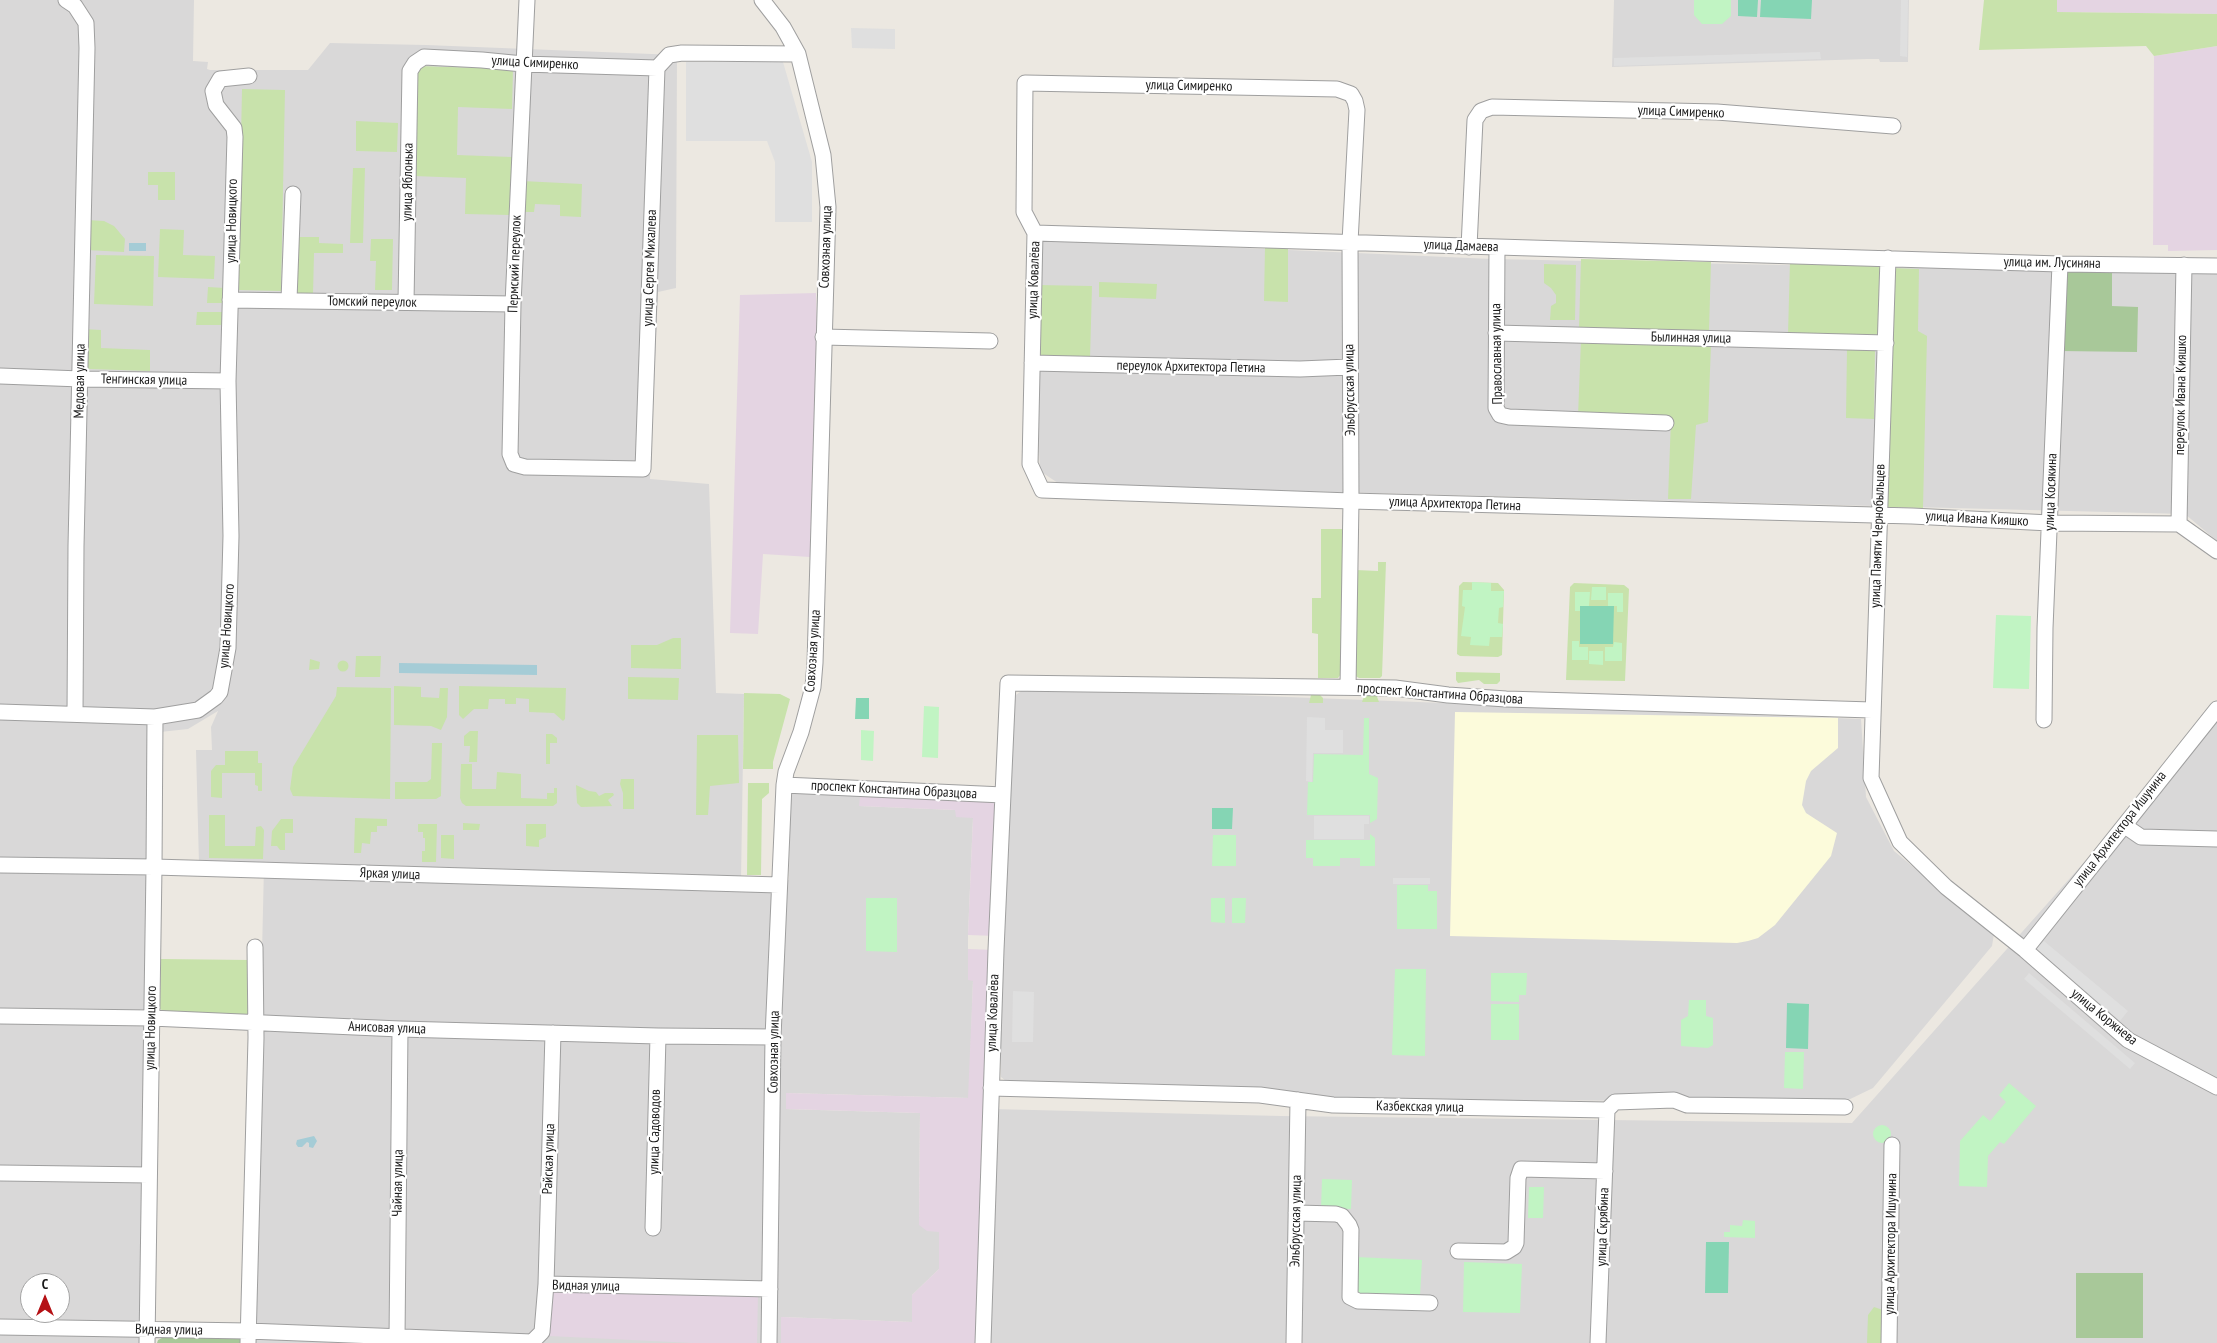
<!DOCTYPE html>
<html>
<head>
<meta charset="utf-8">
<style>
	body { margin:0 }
	#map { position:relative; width:2217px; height:1343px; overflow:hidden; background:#ece8e1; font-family:"PT Sans Narrow",sans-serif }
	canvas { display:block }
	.north { position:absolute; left:20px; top:1273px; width:50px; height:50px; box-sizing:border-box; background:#fff; border:1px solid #a4a4a4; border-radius:50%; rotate:0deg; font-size:14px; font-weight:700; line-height:20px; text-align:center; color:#1b1b1b }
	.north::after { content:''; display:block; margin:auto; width:18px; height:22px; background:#b51115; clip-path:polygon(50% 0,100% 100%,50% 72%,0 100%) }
</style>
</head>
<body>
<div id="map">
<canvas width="2217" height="1343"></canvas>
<div class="north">С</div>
</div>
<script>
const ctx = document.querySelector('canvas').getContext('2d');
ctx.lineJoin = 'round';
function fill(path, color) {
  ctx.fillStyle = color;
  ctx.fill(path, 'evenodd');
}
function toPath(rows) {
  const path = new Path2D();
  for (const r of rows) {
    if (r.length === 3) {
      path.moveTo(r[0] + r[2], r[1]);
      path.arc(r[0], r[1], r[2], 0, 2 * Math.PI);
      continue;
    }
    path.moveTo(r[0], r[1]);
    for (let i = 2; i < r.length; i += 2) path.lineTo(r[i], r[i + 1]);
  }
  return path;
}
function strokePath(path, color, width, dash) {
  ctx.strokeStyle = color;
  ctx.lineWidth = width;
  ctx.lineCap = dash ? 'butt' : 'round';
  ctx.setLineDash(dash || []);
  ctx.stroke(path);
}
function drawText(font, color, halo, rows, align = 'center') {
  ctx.font = font + ' "PT Sans Narrow",sans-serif';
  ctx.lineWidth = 4.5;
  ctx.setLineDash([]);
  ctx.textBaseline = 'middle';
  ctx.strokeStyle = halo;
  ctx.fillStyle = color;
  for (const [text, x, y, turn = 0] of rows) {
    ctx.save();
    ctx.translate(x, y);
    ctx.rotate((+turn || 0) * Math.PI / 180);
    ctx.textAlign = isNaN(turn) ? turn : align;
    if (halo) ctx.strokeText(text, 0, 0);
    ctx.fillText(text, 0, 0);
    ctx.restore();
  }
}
const residential = toPath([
	[0,0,194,0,193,61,208,62,207,69,210,70,308,70,330,43,426,45,677,55,676,288,658,292,650,479,709,484,716,693,744,694,741,879,789,880,790,785,861,788,860,806,956,810,973,818,968,935,968,980,973,980,969,1098,786,1093,786,1109,920,1113,919,1224,939,1232,939,1269,912,1295,912,1322,782,1317,781,1343,253,1343,264,866,199,864,196,750,212,750,211,727,218,711,188,729,160,732,143,1343,0,1343],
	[30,1283,60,1283,60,1313,30,1313],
	[1614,0,1909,0,1908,62,1880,62,1879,59,1867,59,1612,67],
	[1040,239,1492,259,2217,274,2217,541,2185,514,1061,485,1040,471,1035,371],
	[1027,687,1861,719,1866,797,1894,851,1994,934,1992,946,1873,1088,1844,1102,1325,1099,1011,1085,1001,1077,1001,925,1013,697],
	[2217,713,2217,1343,983,1343,991,1109,1281,1116,1852,1123]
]);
const industrial = toPath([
	[2057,0,2217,0,2217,14,2057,12],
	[2217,46,2217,250,2168,251,2168,245,2153,245,2154,56],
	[816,293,817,333,810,557,763,554,758,634,730,633,740,295],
	[861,788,1003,795,996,936,968,935,973,818,956,817,955,810,859,806],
	[968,949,996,950,983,1343,781,1343,781,1317,912,1322,912,1295,939,1269,939,1232,927,1231,919,1225,920,1113,786,1109,786,1093,968,1098,973,981,968,980],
	[550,1291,758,1294,757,1343,693,1343,549,1336]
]);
const education = toPath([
	[1455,712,1838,718,1838,748,1811,771,1806,781,1802,805,1806,813,1837,833,1831,856,1775,925,1758,938,1748,941,1737,943,1450,936]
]);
const grass = toPath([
	[1984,0,2057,0,2057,12,2217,14,2217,46,2154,56,2146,46,1979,50],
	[417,66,513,69,512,109,458,107,457,155,512,157,510,215,465,214,466,178,414,176],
	[242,89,285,90,281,291,238,290],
	[356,121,398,123,397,152,356,151],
	[353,168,365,168,363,243,350,243],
	[148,172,175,172,175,200,158,200,158,185,148,185],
	[522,181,582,184,581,217,560,216,560,205,535,204,534,212,521,212],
	[87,220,104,221,114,226,125,239,124,252,86,250],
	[160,229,184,230,183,255,215,256,214,279,158,277],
	[296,237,319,237,319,243,343,244,343,253,314,253,313,295,294,295],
	[371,239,393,239,392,290,375,290,376,261,370,261],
	[1265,246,1288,246,1288,302,1264,301],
	[96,255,154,256,153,306,94,304],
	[1581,259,1711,262,1709,331,1579,328],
	[1790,261,1880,262,1879,336,1788,334],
	[1544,264,1576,265,1575,320,1550,320,1551,306,1556,303,1556,295,1551,288,1544,283],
	[1889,268,1919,269,1918,331,1927,336,1923,508,1882,507],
	[1099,282,1157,284,1156,299,1099,297],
	[1038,285,1092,286,1090,359,1036,358],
	[208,287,225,288,225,303,207,303],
	[197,312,225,312,225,325,196,325],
	[84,329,101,330,101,348,150,350,150,371,89,369,84,366],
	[1581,340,1711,345,1708,422,1696,425,1691,499,1668,499,1671,419,1578,416],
	[1847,349,1875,349,1874,419,1846,418],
	[1321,529,1343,529,1341,674,1338,678,1318,678,1318,634,1312,633,1312,598,1321,598],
	[1378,562,1386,562,1382,676,1380,678,1359,678,1354,675,1356,570,1378,571],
	[1463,582,1498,583,1504,590,1502,655,1498,657,1460,656,1457,654,1459,586],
	[1574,583,1624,585,1629,589,1625,681,1566,680,1570,587],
	[673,638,681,638,681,669,631,668,631,645,657,645],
	[356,656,381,656,380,677,355,677],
	[310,659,320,662,319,669,309,670],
	[343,666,5.5],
	[1456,672,1500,673,1500,681,1497,684,1484,684,1479,680,1458,683,1456,680],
	[628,677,679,678,678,700,628,699],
	[394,686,421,687,421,697,439,698,440,688,448,688,447,717,441,730,431,726,394,725],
	[459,686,566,688,565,719,563,721,554,713,529,712,529,699,516,698,516,704,505,704,505,699,489,699,488,709,474,709,463,719,459,715],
	[337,687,391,688,390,799,293,796,290,789,293,767,336,696],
	[744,693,780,694,790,699,773,762,773,769,743,769],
	[1365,694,1376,694,1379,702,1362,702],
	[1311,695,1320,695,1323,698,1323,703,1309,703],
	[470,731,478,731,477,762,469,762,470,746,464,746,464,736],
	[546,734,552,734,557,738,557,743,550,743,550,764,546,764],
	[697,735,738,735,739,783,710,786,708,815,696,815],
	[432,743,442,743,441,796,436,799,395,799,395,782,427,782,431,779],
	[225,751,258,751,258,763,262,763,262,791,258,791,258,786,255,785,255,773,222,773,222,798,211,797,211,771,216,765,225,765],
	[461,764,472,764,472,789,496,789,497,772,521,774,521,798,547,799,547,793,554,793,554,788,557,788,557,803,553,806,466,806,462,803,460,798],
	[621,779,634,779,634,809,623,809,623,793,620,784],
	[748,783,769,783,769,793,762,799,761,875,747,875],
	[576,785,589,791,596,792,599,796,605,793,613,793,614,795,608,800,612,806,581,807,577,803],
	[209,815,225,815,225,846,255,846,256,827,261,826,264,830,263,859,209,858],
	[355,818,387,819,387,826,377,826,377,832,371,832,370,844,362,843,361,853,354,853],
	[281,819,293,819,293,833,285,833,285,850,280,850,277,846,271,846,272,831],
	[463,823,480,824,479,830,463,830],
	[418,824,437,824,436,862,422,862,422,851,425,851,425,838,423,838,423,832,418,832],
	[526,824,546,824,546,837,539,840,539,847,526,846],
	[441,835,454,835,454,859,441,858],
	[161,959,250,960,250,1015,167,1013,160,1009],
	[1874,1307,1883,1310,1884,1343,1867,1343,1868,1315]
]);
const forest = toPath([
	[2061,270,2112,271,2112,306,2138,307,2137,352,2060,351],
	[2076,1273,2143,1273,2143,1338,2076,1338],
	[239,1335,244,1343,157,1343,158,1340,166,1336]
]);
const park = toPath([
	[1694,0,1731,0,1731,16,1722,24,1702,24,1694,15],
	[1472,582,1491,583,1491,591,1504,591,1503,607,1499,608,1498,623,1503,624,1502,637,1490,637,1489,646,1470,645,1471,637,1461,636,1465,607,1462,606,1463,590,1472,590],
	[1592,587,1606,587,1606,600,1591,600],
	[1575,592,1590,592,1589,606,1581,606,1580,611,1575,611],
	[1608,593,1623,593,1623,612,1617,612,1617,606,1608,606],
	[1996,615,2031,616,2029,689,1993,688],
	[1572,641,1579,641,1579,647,1588,647,1588,660,1572,660],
	[1614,642,1622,643,1622,661,1605,661,1605,647,1613,647],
	[1589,651,1603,651,1603,665,1589,664],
	[924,706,939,707,938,758,922,757],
	[1364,718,1369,718,1369,774,1378,778,1377,819,1370,823,1370,815,1307,815,1308,782,1313,782,1314,754,1363,755],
	[861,730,874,731,873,761,861,760],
	[1370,834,1375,838,1375,866,1360,866,1360,858,1340,858,1340,866,1313,866,1313,858,1306,858,1306,840,1370,840],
	[1213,835,1236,835,1236,866,1212,866],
	[1397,885,1428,885,1428,891,1437,891,1437,929,1397,929],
	[866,898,897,898,897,952,866,951],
	[1211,898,1225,898,1225,923,1211,922],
	[1232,898,1246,898,1245,923,1232,923],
	[1395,969,1426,969,1425,1056,1392,1055],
	[1491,973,1527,973,1526,995,1519,995,1519,1002,1491,1001],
	[1689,1000,1706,1000,1706,1016,1713,1018,1713,1045,1708,1048,1681,1046,1681,1020,1688,1016],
	[1491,1004,1519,1004,1519,1040,1491,1040],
	[1785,1052,1804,1052,1803,1089,1784,1088],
	[2009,1083,2036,1106,2004,1144,2000,1142,1988,1156,1987,1187,1959,1186,1960,1141,1983,1115,1990,1121,2006,1102,1999,1095],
	[1882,1134,9],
	[1322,1179,1352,1180,1351,1209,1321,1208],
	[1529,1187,1544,1187,1543,1218,1528,1218],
	[1743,1220,1755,1221,1755,1238,1724,1237,1724,1232,1730,1232,1730,1225,1742,1226],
	[1356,1257,1422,1260,1420,1296,1354,1293],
	[1464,1262,1522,1264,1520,1313,1463,1312]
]);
const pitch = toPath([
	[1738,0,1758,0,1757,17,1738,16],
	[1761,0,1812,0,1811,19,1760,17],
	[1580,606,1614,606,1613,644,1580,644],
	[856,698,869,698,869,719,855,719],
	[1212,808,1233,808,1232,829,1212,829],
	[1787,1003,1809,1004,1808,1049,1786,1048],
	[1706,1242,1729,1242,1728,1293,1705,1293]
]);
const parking = toPath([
	[1901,0,1908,0,1907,57,1900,56],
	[851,28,895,29,895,49,852,48],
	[1820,52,1821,59,1614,66,1614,58],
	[686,62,783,62,812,162,812,222,775,222,775,162,767,141,686,141],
	[1307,717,1325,718,1325,730,1343,730,1343,753,1313,753,1312,782,1306,781],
	[1314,816,1369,816,1369,824,1364,824,1364,839,1314,839],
	[1393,878,1430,878,1430,884,1393,884],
	[2044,941,2128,1011,2120,1021,2035,950],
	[2029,973,2135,1063,2130,1069,2024,979],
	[1013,991,1034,992,1033,1042,1012,1042]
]);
const water = toPath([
	[129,243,146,243,146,251,129,251],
	[399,663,537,665,537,675,399,673],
	[314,1136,317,1141,313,1148,309,1147,309,1143,307,1142,302,1147,298,1147,296,1144,297,1140]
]);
const minor = toPath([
	[66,0,75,6,86,23,87,48,76,546,75,714],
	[527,0,513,304,510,454,514,464,525,467,643,469,657,68],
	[762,0,783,27,798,54,823,155,828,207,815,663,813,687,801,732,786,772,784,785,773,1037,769,1343],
	[657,68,669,55,682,53,798,54],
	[1035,233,2060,264,2217,266],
	[1469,247,1475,120,1481,111,1492,107,1717,112,1893,126],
	[1497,247,1496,408,1500,415,1509,417,1666,423],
	[1888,258,1871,778,1900,842,1946,887,2025,950,2128,1040,2217,1087],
	[230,300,513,304],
	[289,300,293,194],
	[406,302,410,71,415,63,424,57,482,60,523,64,657,68],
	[1496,333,1886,343],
	[823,337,990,341],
	[1032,363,1300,369,1349,367],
	[0,376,81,379,228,381],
	[2179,524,2184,265],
	[1348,687,1351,501,1350,242,1357,110,1355,101,1351,94,1337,89,1025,83,1024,212,1035,233,1030,464,1042,490,1351,501,1912,516,2050,523,2179,524,2217,551],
	[0,712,155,717],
	[2044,720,2045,628,2060,264],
	[784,785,1003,795],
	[2125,826,2141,837,2217,839],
	[0,865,154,867,779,885],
	[2025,950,2217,709],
	[0,1016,151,1018,400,1029,658,1036,773,1037],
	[991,1088,1260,1095,1333,1105,1607,1110,1615,1102,1674,1100,1687,1105,1845,1107],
	[0,1173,149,1175],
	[1296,1213,1336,1214,1342,1216,1349,1225,1351,1230,1350,1297,1358,1301,1430,1303],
	[653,1228,658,1036],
	[1458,1251,1506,1252,1514,1247,1516,1243,1518,1178,1521,1169,1605,1171],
	[546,1284,770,1289],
	[0,1327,248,1331,532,1342,542,1332,546,1284,553,1033],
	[397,1338,400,1029],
	[147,1343,154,867,155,717,198,710,216,697,220,692,228,648,231,536,228,381,235,137,234,128,216,105,213,91,220,79,249,76],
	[248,1343,256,1038,255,947],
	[983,1343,996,950,1008,683,1395,688,1448,695,1506,699,1872,710],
	[1294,1343,1298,1100],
	[1598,1343,1607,1110],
	[1889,1343,1892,1145]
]);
const streetNames = [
	["улица Симиренко",535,63,3],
	["улица Симиренко",1189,86,1],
	["улица Симиренко",1681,112,2],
	["улица Яблонька",408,182,-89],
	["улица Новицкого",232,221,-89],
	["улица Дамаева",1461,246,2],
	["Совхозная улица",826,247,-88],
	["улица им. Лусиняна",2052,263,1],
	["Пермский переулок",515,264,-88],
	["улица Сергея Михалева",650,268,-88],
	["улица Ковалёва",1034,280,-88],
	["Томский переулок",372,302,1],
	["Былинная улица",1691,338,1],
	["Православная улица",1497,354,-91],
	["переулок Архитектора Петина",1191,367,1],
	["Тенгинская улица",144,380,1],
	["Медовая улица",80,381,-89],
	["Эльбрусская улица",1350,390,-91],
	["переулок Ивана Кияшко",2181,395,-89],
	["улица Косякина",2051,492,-88],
	["улица Архитектора Петина",1455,504,2],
	["улица Ивана Кияшко",1977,519,3],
	["улица Памяти Чернобыльцев",1878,536,-88],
	["улица Новицкого",227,626,-86],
	["Совхозная улица",813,651,-86],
	["проспект Константина Образцова",1440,694,4],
	["проспект Константина Образцова",894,790,3],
	["улица Архитектора Ишунина",2120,829,-52],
	["Яркая улица",390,874,2],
	["улица Ковалёва",993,1013,-88],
	["улица Коржнева",2104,1017,39],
	["улица Новицкого",151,1028,-89],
	["Анисовая улица",387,1028,2],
	["Совхозная улица",774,1052,-89],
	["Казбекская улица",1420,1107,1],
	["улица Садоводов",655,1132,-89],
	["Райская улица",549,1159,-88],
	["Чайная улица",398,1183,-89],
	["Эльбрусская улица",1296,1221,-89],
	["улица Скрябина",1603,1227,-88],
	["улица Архитектора Ишунина",1891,1244,-89],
	["Видная улица",586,1286,1],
	["Видная улица",169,1330,1]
];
fill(residential, '#d9d8d8');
fill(industrial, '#e4d4e2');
fill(education, '#fcfbdb');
fill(grass, '#c8e2ab');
fill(forest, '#a8c899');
fill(park, '#c1f4c3');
fill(pitch, '#85d5b4');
fill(parking, '#dfdfdf');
fill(water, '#a5ccd6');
strokePath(minor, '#9f9f9f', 17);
strokePath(minor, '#fff', 15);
drawText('14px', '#1b1b1b', '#fff', streetNames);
</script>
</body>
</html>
